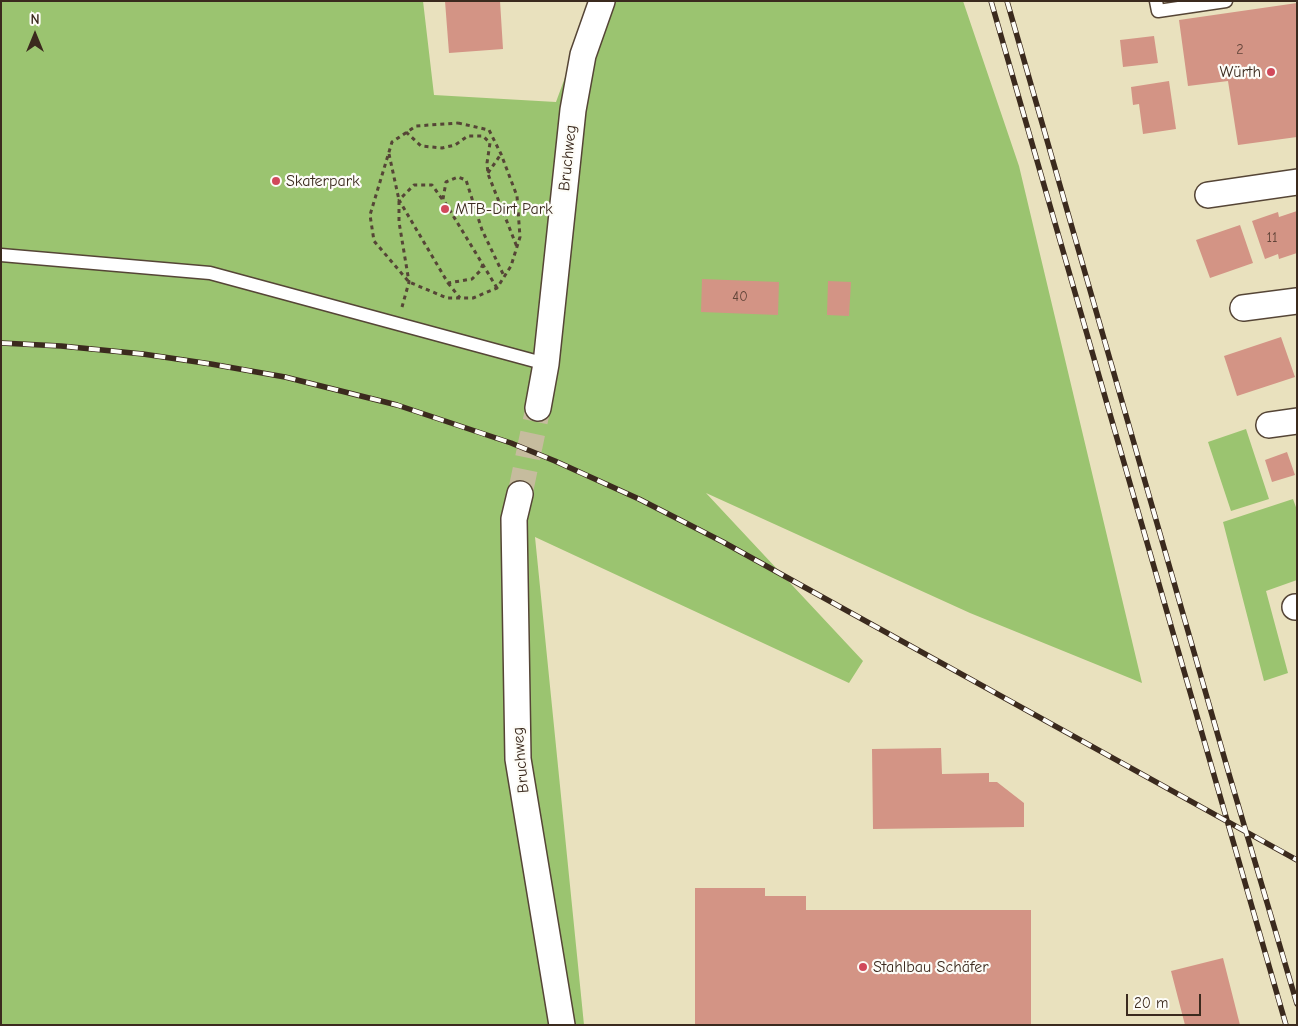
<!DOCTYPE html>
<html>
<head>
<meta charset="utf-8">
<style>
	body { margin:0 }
	#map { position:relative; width:1298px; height:1026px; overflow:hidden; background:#e9e1be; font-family:"Comic Neue",sans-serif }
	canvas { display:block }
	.frame { position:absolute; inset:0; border:2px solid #3b2a1e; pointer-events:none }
	.north { position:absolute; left:10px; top:10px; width:50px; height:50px; -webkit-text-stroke:4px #fdfcf7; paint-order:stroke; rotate:0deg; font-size:14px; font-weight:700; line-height:20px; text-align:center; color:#3b2a1e }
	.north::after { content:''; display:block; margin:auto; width:18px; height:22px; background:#3b2a1e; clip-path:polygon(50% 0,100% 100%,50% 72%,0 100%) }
	.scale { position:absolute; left:1126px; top:994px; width:75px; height:22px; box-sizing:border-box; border:2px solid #3b2a1e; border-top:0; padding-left:6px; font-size:15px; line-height:18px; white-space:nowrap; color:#3b2a1e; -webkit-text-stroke:4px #fdfcf7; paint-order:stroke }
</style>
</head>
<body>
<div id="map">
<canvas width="1298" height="1026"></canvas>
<div class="frame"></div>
<div class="north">N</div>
<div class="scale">20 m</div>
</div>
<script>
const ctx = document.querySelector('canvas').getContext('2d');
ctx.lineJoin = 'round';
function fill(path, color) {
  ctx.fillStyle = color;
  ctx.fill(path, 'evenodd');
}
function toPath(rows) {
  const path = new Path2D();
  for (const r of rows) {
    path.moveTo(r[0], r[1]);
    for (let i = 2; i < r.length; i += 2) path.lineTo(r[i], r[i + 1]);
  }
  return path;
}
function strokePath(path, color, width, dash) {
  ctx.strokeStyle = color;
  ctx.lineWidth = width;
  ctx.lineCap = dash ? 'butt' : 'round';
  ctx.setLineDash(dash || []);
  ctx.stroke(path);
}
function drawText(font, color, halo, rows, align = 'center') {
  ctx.font = font + ' "Comic Neue",sans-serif';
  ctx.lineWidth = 4.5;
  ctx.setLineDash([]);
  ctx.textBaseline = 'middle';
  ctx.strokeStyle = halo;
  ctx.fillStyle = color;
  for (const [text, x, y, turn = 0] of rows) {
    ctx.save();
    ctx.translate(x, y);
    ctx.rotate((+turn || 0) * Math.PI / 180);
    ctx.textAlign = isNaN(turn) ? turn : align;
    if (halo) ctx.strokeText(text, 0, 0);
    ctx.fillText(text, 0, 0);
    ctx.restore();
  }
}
const green = toPath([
	[1,1,423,1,434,95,556,102,593,1,963,1,1019,166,1142,683,970,613,706,493,863,661,849,683,535,537,584,1025,1,1025],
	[1246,429,1269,499,1231,511,1208,442],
	[1293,499,1297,510,1297,580,1266,591,1288,673,1264,681,1223,522]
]);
const building = toPath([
	[445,1,500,1,503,49,449,53],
	[1297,3,1297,137,1238,145,1228,81,1188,86,1179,20],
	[1154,36,1158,63,1123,67,1120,40],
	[1169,81,1176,129,1143,134,1139,104,1133,105,1131,87],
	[1297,211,1297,253,1279,259,1278,254,1265,259,1252,221,1278,212,1279,217],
	[1240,225,1253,263,1210,278,1196,240],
	[702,279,779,282,778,315,701,312],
	[828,281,851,282,849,316,827,315],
	[1281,337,1295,377,1237,396,1224,356],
	[1287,452,1295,475,1272,482,1265,460],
	[941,748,942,774,989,773,989,782,997,782,1024,803,1024,827,873,829,872,749],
	[695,888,765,888,765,896,806,896,806,910,1031,910,1031,1025,695,1025],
	[1223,958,1240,1025,1185,1025,1171,971]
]);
const minorTunnel = toPath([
	[520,494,538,408]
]);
const path = toPath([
	[458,123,489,130,501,154,517,196,520,237,511,266,497,288,473,298,447,298,409,282,374,241,370,215,392,142,416,126,458,123],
	[406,132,421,146,442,148,455,145,468,136,483,136,490,143,487,163,488,174,517,247],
	[389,154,399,200,399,222,409,282,402,307],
	[488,173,501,154],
	[442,199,432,185,414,185,399,200,448,283,472,279,480,271,483,264],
	[448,283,460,298],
	[497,288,443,199,446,182,458,177,466,180,482,230,504,276]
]);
const service = toPath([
	[1156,1,1158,11,1226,1],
	[1,255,210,273,546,364]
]);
const minor = toPath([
	[1208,195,1297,182],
	[1243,308,1297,301],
	[538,408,546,364,573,110,583,55,602,1],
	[1269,425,1297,421],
	[520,494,514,519,518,759,562,1025],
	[1295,607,1297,607]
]);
const rail = toPath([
	[991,1,1286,1025],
	[1007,1,1229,774,1297,1004],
	[1,343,61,346,143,354,211,364,285,377,397,405,511,443,555,461,639,499,723,542,1297,860]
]);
const markers = [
	[1271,72,5,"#d1495b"],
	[276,181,5,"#d1495b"],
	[445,209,5,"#d1495b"],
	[863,967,5,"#d1495b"]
];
const numberNames = [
	["2",1240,50],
	["11",1272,238],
	["40",740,297]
];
const poiNames = [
	["Würth",1261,72,"right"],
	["Skaterpark",286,181],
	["MTB-Dirt Park",455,209],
	["Stahlbau Schäfer",873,967]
];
const streetNames = [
	["Bruchweg",568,158,-84],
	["Bruchweg",521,760,-95]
];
fill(green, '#9bc470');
fill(building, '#d39485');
strokePath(minorTunnel, '#c6bc9e', 25, [25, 12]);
strokePath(service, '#554536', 15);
strokePath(minor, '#554536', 28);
strokePath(path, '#554536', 3, [4, 4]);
strokePath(service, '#fff', 12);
strokePath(minor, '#fff', 25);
strokePath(rail, '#3b2a1e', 5.5);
strokePath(rail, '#fdfcf7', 4, [11]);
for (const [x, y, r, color] of markers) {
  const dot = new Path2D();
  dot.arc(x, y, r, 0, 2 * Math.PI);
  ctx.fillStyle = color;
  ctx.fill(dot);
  strokePath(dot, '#fdfcf7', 2);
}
drawText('14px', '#614438', null, numberNames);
drawText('16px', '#3b2a1e', '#fdfcf7', poiNames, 'left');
drawText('16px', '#3b2a1e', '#fdfcf7', streetNames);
</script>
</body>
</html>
